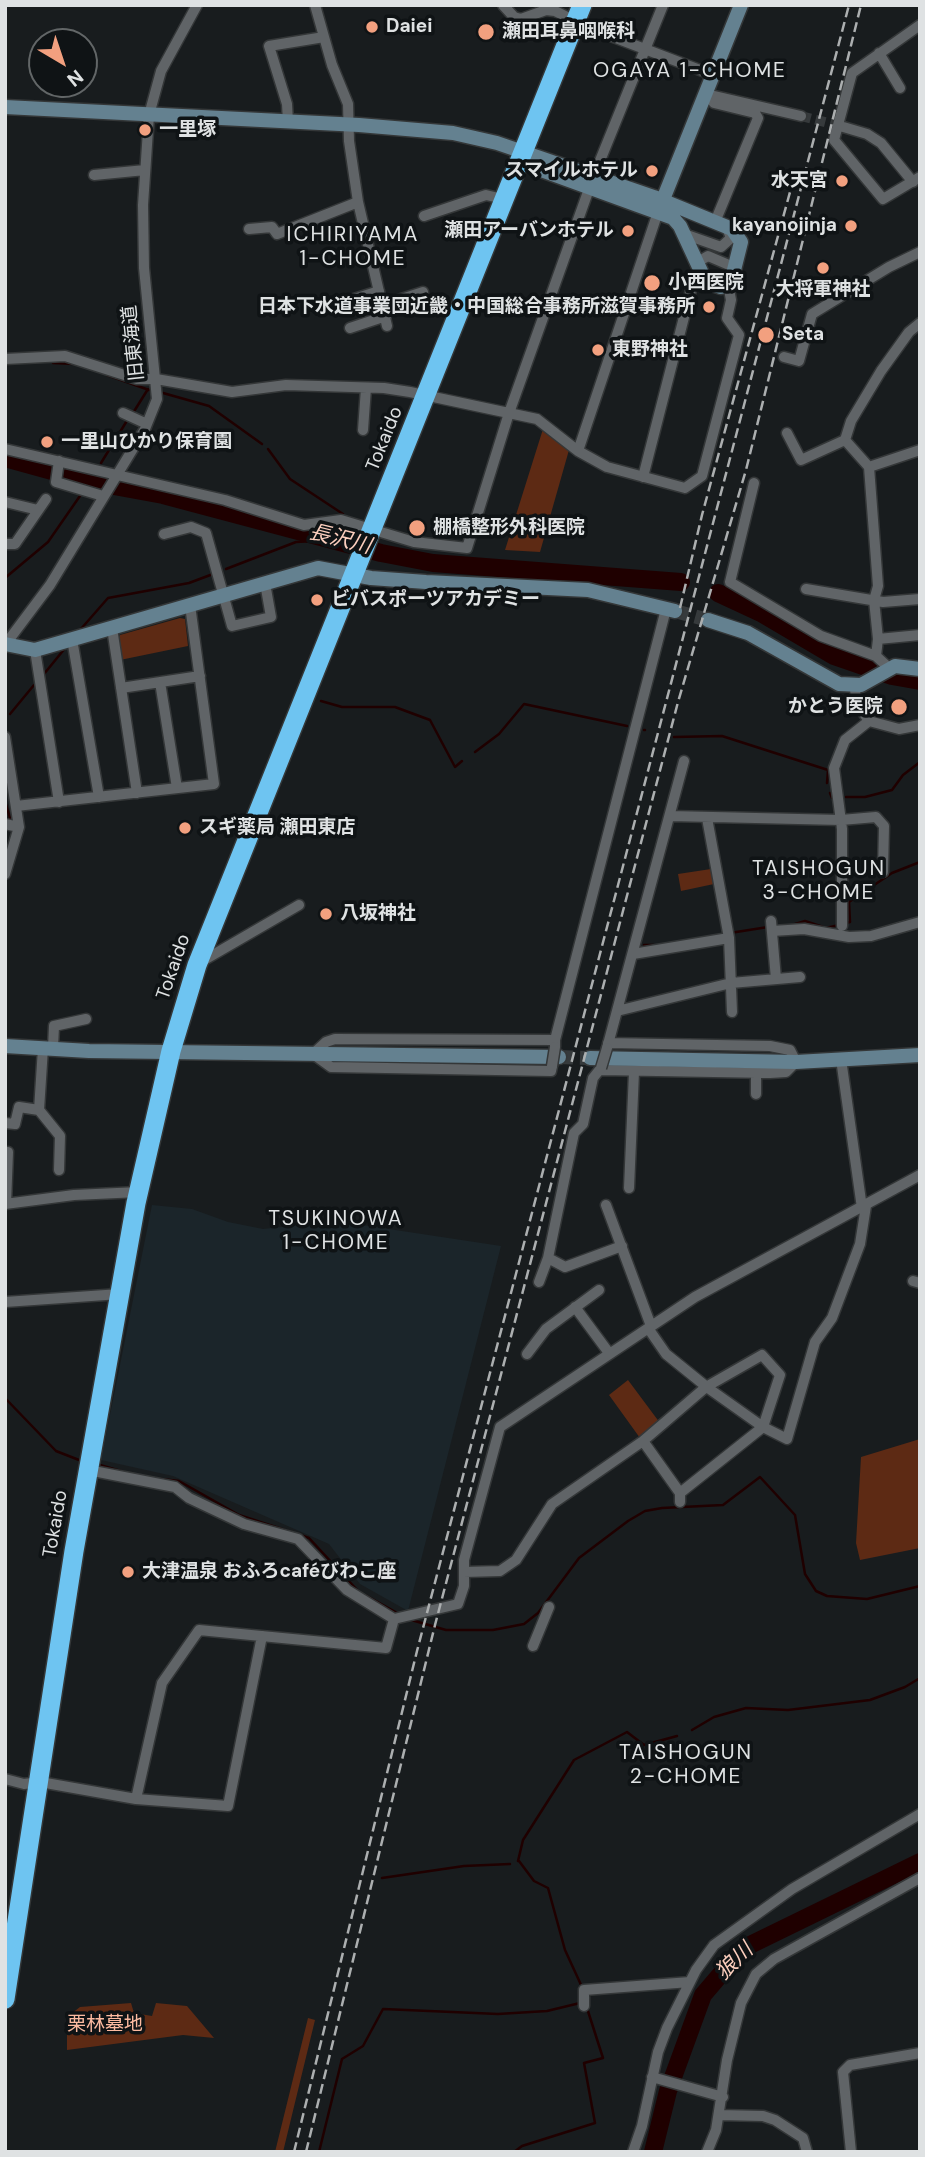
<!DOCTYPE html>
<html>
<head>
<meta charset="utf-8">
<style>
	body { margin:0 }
	#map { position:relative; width:925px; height:2157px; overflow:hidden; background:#181c1e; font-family:"DM Sans",sans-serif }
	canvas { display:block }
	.frame { position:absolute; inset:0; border:7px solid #dfe2e3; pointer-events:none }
	.north { position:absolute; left:28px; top:28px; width:70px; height:70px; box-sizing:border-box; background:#0f1315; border:2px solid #626667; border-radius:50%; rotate:141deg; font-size:19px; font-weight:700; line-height:28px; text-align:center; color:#dfe2e3 }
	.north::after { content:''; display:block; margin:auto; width:24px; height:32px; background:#f2a07f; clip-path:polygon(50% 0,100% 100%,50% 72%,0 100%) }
</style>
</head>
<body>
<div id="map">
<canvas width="925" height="2157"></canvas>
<div class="frame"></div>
<div class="north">N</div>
</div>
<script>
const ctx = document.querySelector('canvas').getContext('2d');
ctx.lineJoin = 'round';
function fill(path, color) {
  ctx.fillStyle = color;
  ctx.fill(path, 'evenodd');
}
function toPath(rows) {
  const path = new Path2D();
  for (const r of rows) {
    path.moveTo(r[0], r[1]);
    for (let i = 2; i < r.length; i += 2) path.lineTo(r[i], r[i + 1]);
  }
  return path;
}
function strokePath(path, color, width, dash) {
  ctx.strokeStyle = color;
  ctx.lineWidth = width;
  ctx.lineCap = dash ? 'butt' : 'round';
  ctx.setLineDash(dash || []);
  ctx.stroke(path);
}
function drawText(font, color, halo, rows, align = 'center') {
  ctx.font = font + ' "DM Sans","Noto Sans JP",sans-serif';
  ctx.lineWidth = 7;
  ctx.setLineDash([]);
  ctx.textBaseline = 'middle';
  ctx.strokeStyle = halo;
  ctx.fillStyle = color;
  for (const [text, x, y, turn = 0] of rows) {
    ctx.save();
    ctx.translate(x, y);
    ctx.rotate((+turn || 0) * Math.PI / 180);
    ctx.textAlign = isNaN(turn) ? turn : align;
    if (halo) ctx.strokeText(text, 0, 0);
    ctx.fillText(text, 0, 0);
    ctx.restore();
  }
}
const built = toPath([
	[152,1205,192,1209,228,1222,263,1229,336,1221,501,1246,408,1611,360,1584,329,1544,173,1476,101,1460]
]);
const green = toPath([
	[543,429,569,450,540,552,505,550],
	[180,618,185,619,188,646,120,660,117,640,120,635],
	[711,869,714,884,681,891,678,874],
	[628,1380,660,1423,640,1438,609,1395],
	[920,1439,920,1548,860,1560,856,1543,861,1457],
	[131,2003,134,2013,152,2016,156,2003,187,2006,214,2038,183,2035,67,2050,67,2017,80,2007],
	[308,2018,315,2020,283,2152,275,2152]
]);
const stream = toPath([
	[53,363,75,364],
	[107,375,149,390],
	[163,393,209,406,262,444],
	[133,413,148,389],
	[268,449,290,479,343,514],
	[101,463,128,419],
	[85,487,92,477],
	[337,541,340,528],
	[226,569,296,542,334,540],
	[5,578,48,542,82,493],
	[80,630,108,598,189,583,213,574],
	[44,674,66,647],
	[321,701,342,707,395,707,430,720,455,767,462,761],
	[10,714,34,685],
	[644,730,645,730],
	[674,737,722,736,828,770,827,783],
	[475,752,499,734,524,704,627,726],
	[830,793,832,798],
	[846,797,865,797,892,790,903,775,920,762],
	[5,801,10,818],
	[846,923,850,922,849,902,892,873,920,862],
	[792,925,805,921,826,928,839,925],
	[730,933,768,927],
	[644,945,654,945],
	[5,1398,56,1451,79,1460],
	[100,1465,124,1472],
	[161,1479,179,1481,239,1515,309,1538,359,1592],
	[365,1595,399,1614],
	[408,1619,446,1630,493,1630,524,1624,538,1613,579,1558,628,1521,645,1511,662,1508,723,1505,760,1477,795,1515,805,1574,816,1591,827,1596,867,1599,920,1586],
	[692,1730,714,1717,746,1708,788,1710,870,1700,905,1687,920,1678],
	[518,1861,523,1840,574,1760,627,1732,644,1745,677,1736],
	[519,1861,534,1881,548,1888,565,1950,582,1987],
	[382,1878,464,1866,510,1864],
	[319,2152,342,2059,363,2046,383,2009,498,2014,547,2011,580,2003],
	[514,2152,522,2146,595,2123,584,2063,603,2058,587,2008]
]);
const river = toPath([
	[5,458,92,482,163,495,381,553,433,563,681,582],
	[718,593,761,613,834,656,892,676,920,681],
	[653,2152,668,2091,703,1995,732,1961,750,1945,920,1862]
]);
const streetTunnel = toPath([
	[801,116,840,126]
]);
const secondaryTunnel = toPath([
	[675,611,708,620],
	[559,1057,590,1058]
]);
const street = toPath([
	[315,5,332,65,348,104,349,141,358,202,387,326],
	[503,5,514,17,521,19,546,10,555,11,587,27,713,75],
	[920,25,852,73,834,140,883,199,920,177],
	[879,53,900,88],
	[706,94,714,103,755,113,758,118,715,222],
	[706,94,801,116],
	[288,122,287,104,269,46,324,37],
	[840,126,867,134,881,143,913,182],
	[94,175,145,170],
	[593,178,663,5],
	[424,216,486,195,503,199],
	[249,229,272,227,277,234,358,202],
	[684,234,721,247,731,238,727,228],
	[696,263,708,256,736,268],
	[351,300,379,291],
	[383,305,423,292],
	[350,328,386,316],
	[784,357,799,361,812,314,889,267,920,252],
	[5,359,65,356,137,379,156,379,232,392,286,385,384,388,410,392,537,419,578,451,607,467,685,488,702,476,739,335,727,318,731,300,728,284],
	[123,413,147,424],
	[363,430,366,388],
	[787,433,801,460,845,440],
	[845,440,851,421,881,371,909,332,920,323],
	[845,440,869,467,920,450],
	[5,449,225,500,304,525,341,520,414,542,467,548,509,413,589,189],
	[578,451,658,212],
	[59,461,56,482,103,496],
	[869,467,878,586,874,600,878,639,876,656],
	[643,477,692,286,701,275],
	[754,483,730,582,821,636,876,656,889,668],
	[5,502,38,510],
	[164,534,191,527,206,533,232,626,271,617,265,583],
	[5,544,15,544,46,499],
	[806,589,883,602,920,599],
	[112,628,137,793],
	[72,639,99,797],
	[878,639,920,635],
	[5,645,50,585,145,429,157,399,144,268,143,205,149,115,161,71,197,5],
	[35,650,59,802],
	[160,682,177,788],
	[855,687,856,702,869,721,899,729,920,725],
	[121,688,200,676],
	[5,737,19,827,5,874],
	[16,806,214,784,190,605],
	[670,816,841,820,876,817,884,826,883,872],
	[707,818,729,938,732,1012],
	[5,824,19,827],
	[771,921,776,979],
	[842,926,842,829,834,768,845,740,869,721],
	[772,931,804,929,849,937,871,936,920,922],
	[633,954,729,938],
	[199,963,299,905],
	[617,1011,731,983,800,977],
	[555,1040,666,609],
	[53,1048,54,1026,86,1019],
	[607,1048,684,761],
	[841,1059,862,1208],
	[552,1066,551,1071,331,1067,313,1054,326,1042,335,1039,555,1040,555,1047],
	[601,1070,770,1073,786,1072,796,1062,790,1050,770,1046,608,1043],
	[756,1094,756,1073],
	[39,1110,60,1136,59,1170],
	[5,1123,15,1124,19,1107,39,1110,43,1048],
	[629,1188,634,1072],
	[5,1204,74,1195,139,1192],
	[6,1204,8,1152],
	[606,1205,651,1326],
	[548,1258,565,1267,622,1246],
	[913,1281,920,1283],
	[539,1282,548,1258,574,1133,583,1124,593,1078,601,1068],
	[5,1302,120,1294],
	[575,1307,609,1353],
	[648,1328,666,1354,708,1388,763,1427,787,1439,815,1342,832,1318,860,1244,866,1206],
	[527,1354,546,1329,599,1290],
	[643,1441,680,1493,680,1502],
	[88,1470,175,1487,189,1498,244,1524,298,1539,347,1590,394,1619],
	[464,1572,500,1571,516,1560,552,1504,643,1441,706,1387,762,1355,780,1375,763,1427,680,1493],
	[533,1646,549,1607],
	[5,1779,24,1784,40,1782,136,1799,228,1806,262,1636],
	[136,1799,162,1683,199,1630,386,1648,394,1619,458,1604,464,1586,464,1560,500,1427,695,1297,920,1175],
	[584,2006,584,1990,690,1982],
	[652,2077,723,2097],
	[719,2115,763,2116,775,2120,803,2138,807,2152],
	[633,2152,642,2126,658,2052,667,2028,696,1970,714,1945,792,1889,920,1814],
	[707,2152,716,2130,727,2060,741,2003,756,1974,774,1959,920,1878],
	[851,2152,843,2072,850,2065,920,2053]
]);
const secondary = toPath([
	[5,107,359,125,453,133,497,143,654,197,732,229,741,242,731,282,721,287,706,282,680,226,673,218,541,170,521,153],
	[660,207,741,5],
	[708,620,748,633,839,684,861,685,895,666,920,669],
	[5,644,35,650,318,568,371,578,426,582,588,590,675,611],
	[5,1046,89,1051,559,1057],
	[590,1058,796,1062,920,1055]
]);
const highway = toPath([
	[5,1999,74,1551,136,1203,171,1051,197,965,582,5]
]);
const rail = toPath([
	[680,608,702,515,790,192],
	[294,2152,417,1651,849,5],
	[306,2152,435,1625,678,702,746,470,861,5]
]);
const streetBridge = toPath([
	[552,1066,555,1047],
	[601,1068,607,1048]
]);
const markers = [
	[372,27,7,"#f2a07f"],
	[486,32,9,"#f2a07f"],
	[145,130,7,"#f2a07f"],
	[652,171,7,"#f2a07f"],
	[842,181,7,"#f2a07f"],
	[851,226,7,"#f2a07f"],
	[628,231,7,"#f2a07f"],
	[823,268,7,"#f2a07f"],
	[652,283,9,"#f2a07f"],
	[709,307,7,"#f2a07f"],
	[766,335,9,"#f2a07f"],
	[598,350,7,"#f2a07f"],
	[47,442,7,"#f2a07f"],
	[417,528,9,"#f2a07f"],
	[317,600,7,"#f2a07f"],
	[899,707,9,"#f2a07f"],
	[185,828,7,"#f2a07f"],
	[326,914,7,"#f2a07f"],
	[128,1572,7,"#f2a07f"]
];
const poiNames = [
	["Daiei",386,27],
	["瀬田耳鼻咽喉科",502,32],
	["一里塚",159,130],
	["スマイルホテル",638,171,"right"],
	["水天宮",828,181,"right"],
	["kayanojinja",837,226,"right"],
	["瀬田アーバンホテル",614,231,"right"],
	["小西医院",668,283],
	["大将軍神社",823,290,"center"],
	["日本下水道事業団近畿・中国総合事務所滋賀事務所",695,307,"right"],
	["Seta",782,335],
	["東野神社",612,350],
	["一里山ひかり保育園",61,442],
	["棚橋整形外科医院",433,528],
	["ビバスポーツアカデミー",331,600],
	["かとう医院",883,707,"right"],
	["スギ薬局 瀬田東店",199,828],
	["八坂神社",340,914],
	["大津温泉 おふろcaféびわこ座",142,1572]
];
const streetNames = [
	["旧東海道",134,343,-96],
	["Tokaido",385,439,-68],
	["Tokaido",174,967,-71],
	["Tokaido",56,1524,-80]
];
const parkNames = [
	["栗林墓地",105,2025]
];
const neighbourhoodNames = [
	["OGAYA 1-CHOME",690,71],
	["ICHIRIYAMA",353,235],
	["1-CHOME",353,259],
	["TAISHOGUN",819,869],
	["3-CHOME",819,893],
	["TSUKINOWA",336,1219],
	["1-CHOME",336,1243],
	["TAISHOGUN",686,1753],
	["2-CHOME",686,1777]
];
const waterNames = [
	["長沢川",340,540,14],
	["狼川",735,1962,-44]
];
fill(built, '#1b252a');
fill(green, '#5d2a14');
strokePath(stream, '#1f0000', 2.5);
strokePath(river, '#1f0000', 18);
strokePath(streetTunnel, '#363a3c', 10, [10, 5]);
strokePath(secondaryTunnel, '#363a3c', 14, [14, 7]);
strokePath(street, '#343738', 13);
strokePath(secondary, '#343738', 17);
strokePath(highway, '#343738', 22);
strokePath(street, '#606467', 10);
strokePath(secondary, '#648190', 14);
strokePath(highway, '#6ec4f1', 19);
strokePath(rail, '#acafb0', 2.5, [10, 5]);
strokePath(streetBridge, '#343738', 13, []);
strokePath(streetBridge, '#606467', 10);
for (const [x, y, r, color] of markers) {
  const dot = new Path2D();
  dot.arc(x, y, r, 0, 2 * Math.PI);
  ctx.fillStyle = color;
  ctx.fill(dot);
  strokePath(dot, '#0f1315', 2.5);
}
drawText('bold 19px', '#dfe2e3', '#0f1315', poiNames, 'left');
drawText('19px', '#dfe2e3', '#0f1315', streetNames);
drawText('19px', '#fcbaa0', '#0f1315', parkNames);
ctx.letterSpacing = '2px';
drawText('21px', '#dfe2e3', '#0f1315', neighbourhoodNames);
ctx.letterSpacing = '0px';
drawText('italic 21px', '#fbcebd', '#0f1315', waterNames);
</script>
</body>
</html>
